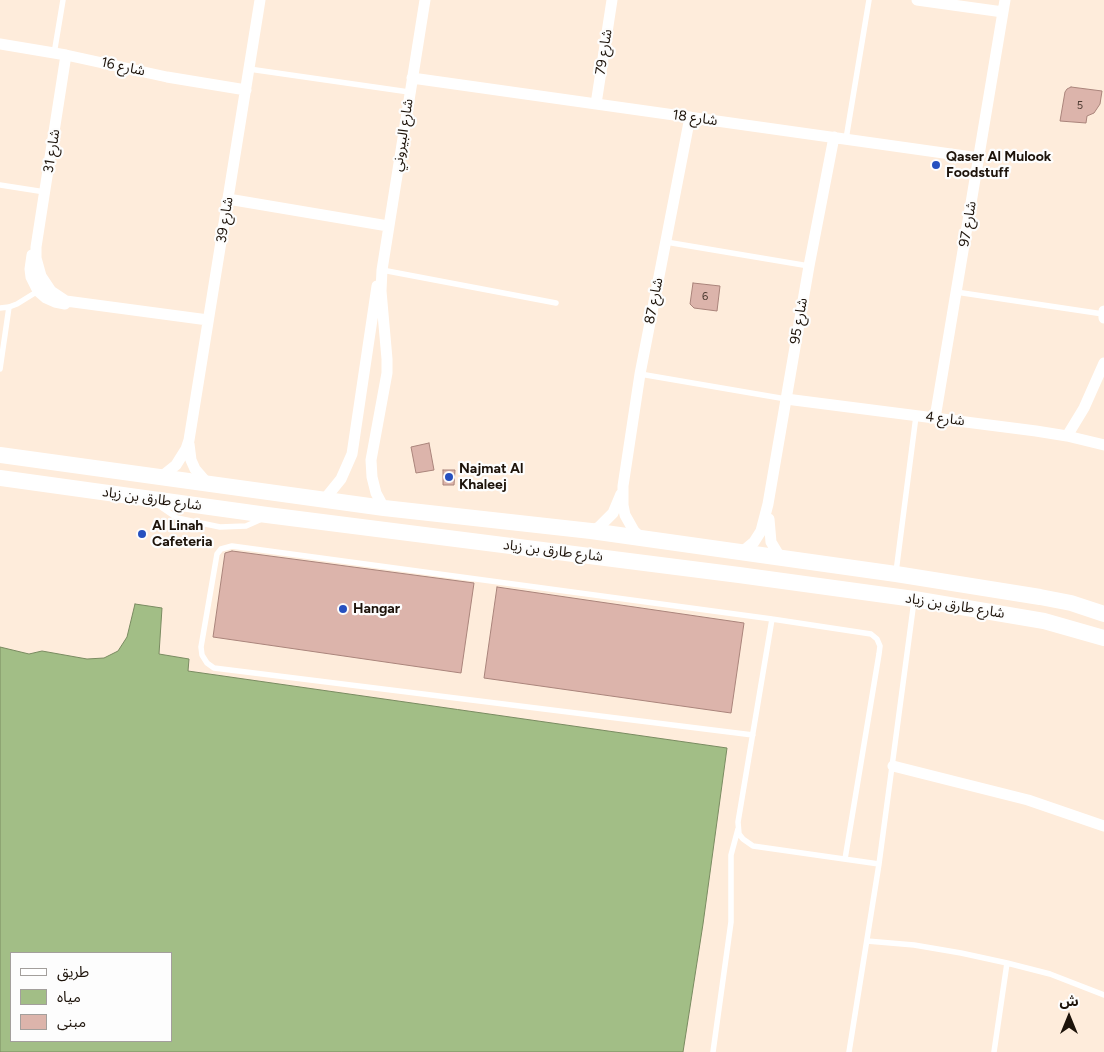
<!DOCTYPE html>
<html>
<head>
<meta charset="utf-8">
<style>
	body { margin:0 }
	#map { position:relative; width:1104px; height:1052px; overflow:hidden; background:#feecdb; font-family:Figtree,"Noto Sans Arabic",sans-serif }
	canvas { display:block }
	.legend { position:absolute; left:10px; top:952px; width:162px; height:90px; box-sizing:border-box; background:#fdfdfd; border:1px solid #a39f9c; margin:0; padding:6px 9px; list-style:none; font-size:15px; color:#1d130a }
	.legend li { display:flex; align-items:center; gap:10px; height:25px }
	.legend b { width:25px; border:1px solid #a39f9c }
	.north { position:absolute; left:1044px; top:992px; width:50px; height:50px; -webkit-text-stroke:4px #fdfdfd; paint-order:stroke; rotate:0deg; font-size:14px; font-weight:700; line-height:20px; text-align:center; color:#1d130a }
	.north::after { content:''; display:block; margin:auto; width:18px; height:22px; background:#1d130a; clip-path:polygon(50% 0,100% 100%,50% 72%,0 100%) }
</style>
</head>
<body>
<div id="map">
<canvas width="1104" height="1052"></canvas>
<ul class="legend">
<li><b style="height:6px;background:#fff"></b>طريق</li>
<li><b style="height:14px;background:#a2be86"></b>مياه</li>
<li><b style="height:14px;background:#dcb4ab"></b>مبنى</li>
</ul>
<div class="north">ش</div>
</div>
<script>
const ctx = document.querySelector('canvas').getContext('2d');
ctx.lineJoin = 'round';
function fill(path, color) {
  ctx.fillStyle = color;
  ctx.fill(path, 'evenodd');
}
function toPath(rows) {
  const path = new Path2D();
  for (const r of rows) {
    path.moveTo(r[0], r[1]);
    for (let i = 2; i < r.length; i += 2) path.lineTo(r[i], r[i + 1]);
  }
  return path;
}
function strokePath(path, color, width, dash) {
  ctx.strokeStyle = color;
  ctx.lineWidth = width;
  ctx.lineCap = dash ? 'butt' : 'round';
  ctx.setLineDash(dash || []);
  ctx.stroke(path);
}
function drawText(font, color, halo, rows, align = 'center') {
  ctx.font = font + ' Figtree,"Noto Sans Arabic",sans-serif';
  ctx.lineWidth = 4.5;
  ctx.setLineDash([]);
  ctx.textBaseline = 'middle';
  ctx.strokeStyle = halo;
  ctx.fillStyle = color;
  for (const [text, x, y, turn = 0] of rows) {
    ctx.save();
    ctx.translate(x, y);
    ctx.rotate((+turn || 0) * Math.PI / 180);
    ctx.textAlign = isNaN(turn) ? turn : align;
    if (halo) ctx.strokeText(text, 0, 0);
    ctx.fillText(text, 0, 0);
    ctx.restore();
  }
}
const water = toPath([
	[135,604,162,608,159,654,189,659,188,671,727,748,703,924,683,1052,0,1052,0,647,29,654,42,651,87,659,104,658,118,651,127,637,135,604],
	[171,953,171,1041,11,1041,11,953,171,953]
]);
const building = toPath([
	[1071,87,1102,91,1100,104,1094,113,1087,116,1086,123,1060,121,1065,92,1067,89,1071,87],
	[693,283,720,286,717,311,694,308,690,304,693,283],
	[429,443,434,470,416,473,411,447,429,443],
	[443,470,455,470,454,485,443,485,443,470],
	[232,551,474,583,461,673,213,637,225,553,232,551],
	[497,587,744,623,731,713,484,678,497,587]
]);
const lane = toPath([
	[54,54,63,0],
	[249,69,409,92],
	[846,139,869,0],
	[0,185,45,192],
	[666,242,809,266],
	[382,270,556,303],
	[956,292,1103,314],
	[0,308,9,307,17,304,38,291],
	[0,369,9,307],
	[640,374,786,399],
	[158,505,177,518,220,527,246,526,264,518],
	[896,572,916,416],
	[772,619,738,822,739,834,743,839,753,846,879,864],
	[753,735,214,668,207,663,202,655,201,647,217,554,221,549,232,546,772,619,871,634,877,639,880,646,879,654,845,859],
	[867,941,914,945,961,953,1007,963,1050,974,1104,995],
	[713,1052,731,922,731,855,738,829],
	[849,1052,879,864,914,601],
	[994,1052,1007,963]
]);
const street = toPath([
	[917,0,1003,12],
	[0,44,66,55,167,77,246,90],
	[66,55,36,247,36,258,41,276,51,291,66,301,208,320],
	[412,78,979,158],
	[596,104,612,0],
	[228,199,388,226],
	[32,255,30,269,31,277,38,291,46,298,55,302,65,304],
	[1104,311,1104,318],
	[786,399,1036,431,1067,436,1104,445],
	[935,418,1005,0],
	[1067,436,1084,408,1104,363],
	[189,444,191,460,195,469,208,484],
	[161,477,176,465,186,449,189,440,260,0],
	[324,500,341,479,352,454,377,286],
	[384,508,376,493,372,477,371,460,387,373,387,359,381,291,382,270,425,0],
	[769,519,771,542,780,557],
	[591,531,599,527,613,513,621,494],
	[641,538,634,531,625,515,623,505,623,486,640,374,690,117],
	[742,552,754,542,761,531,768,504,809,266,834,137],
	[893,766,1028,800,1104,826]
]);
const secondary = toPath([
	[0,455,384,508,591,531,896,574,1040,597,1071,603,1104,614],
	[0,478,267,515,739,575,914,599,1044,621,1104,638]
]);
const markers = [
	[936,165,5,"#2650bf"],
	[449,477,5,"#2650bf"],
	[142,534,5,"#2650bf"],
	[343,609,5,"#2650bf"]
];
const numberNames = [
	["5",1080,106],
	["6",705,297]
];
const streetNames = [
	["شارع 79",604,52,-81],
	["شارع 16",123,67,12],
	["شارع 18",695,118,8],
	["شارع البيروني",403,135,-81],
	["شارع 31",52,151,-81],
	["شارع 39",225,220,-81],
	["شارع 97",968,224,-80],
	["شارع 87",654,301,-79],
	["شارع 95",799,321,-80],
	["شارع 4",945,419,7],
	["شارع طارق بن زياد",152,499,8],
	["شارع طارق بن زياد",553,551,7],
	["شارع طارق بن زياد",955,606,9]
];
const poiNames = [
	["Qaser Al Mulook",946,157],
	["Foodstuff",946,173],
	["Najmat Al",459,469],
	["Khaleej",459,485],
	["Al Linah",152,526],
	["Cafeteria",152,542],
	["Hangar",353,609]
];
fill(water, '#a2be86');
strokePath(water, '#7a8b61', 1);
fill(building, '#dcb4ab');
strokePath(building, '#aa847b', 1);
strokePath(lane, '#fff', 5.5);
strokePath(street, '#fff', 11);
strokePath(secondary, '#fff', 16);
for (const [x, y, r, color] of markers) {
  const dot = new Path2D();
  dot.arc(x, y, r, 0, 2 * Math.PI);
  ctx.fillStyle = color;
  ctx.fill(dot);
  strokePath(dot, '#fdfdfd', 2);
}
drawText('11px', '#4d3b32', null, numberNames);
drawText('14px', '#1d130a', '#fdfdfd', streetNames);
drawText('bold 14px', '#1d130a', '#fdfdfd', poiNames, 'left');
</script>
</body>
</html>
